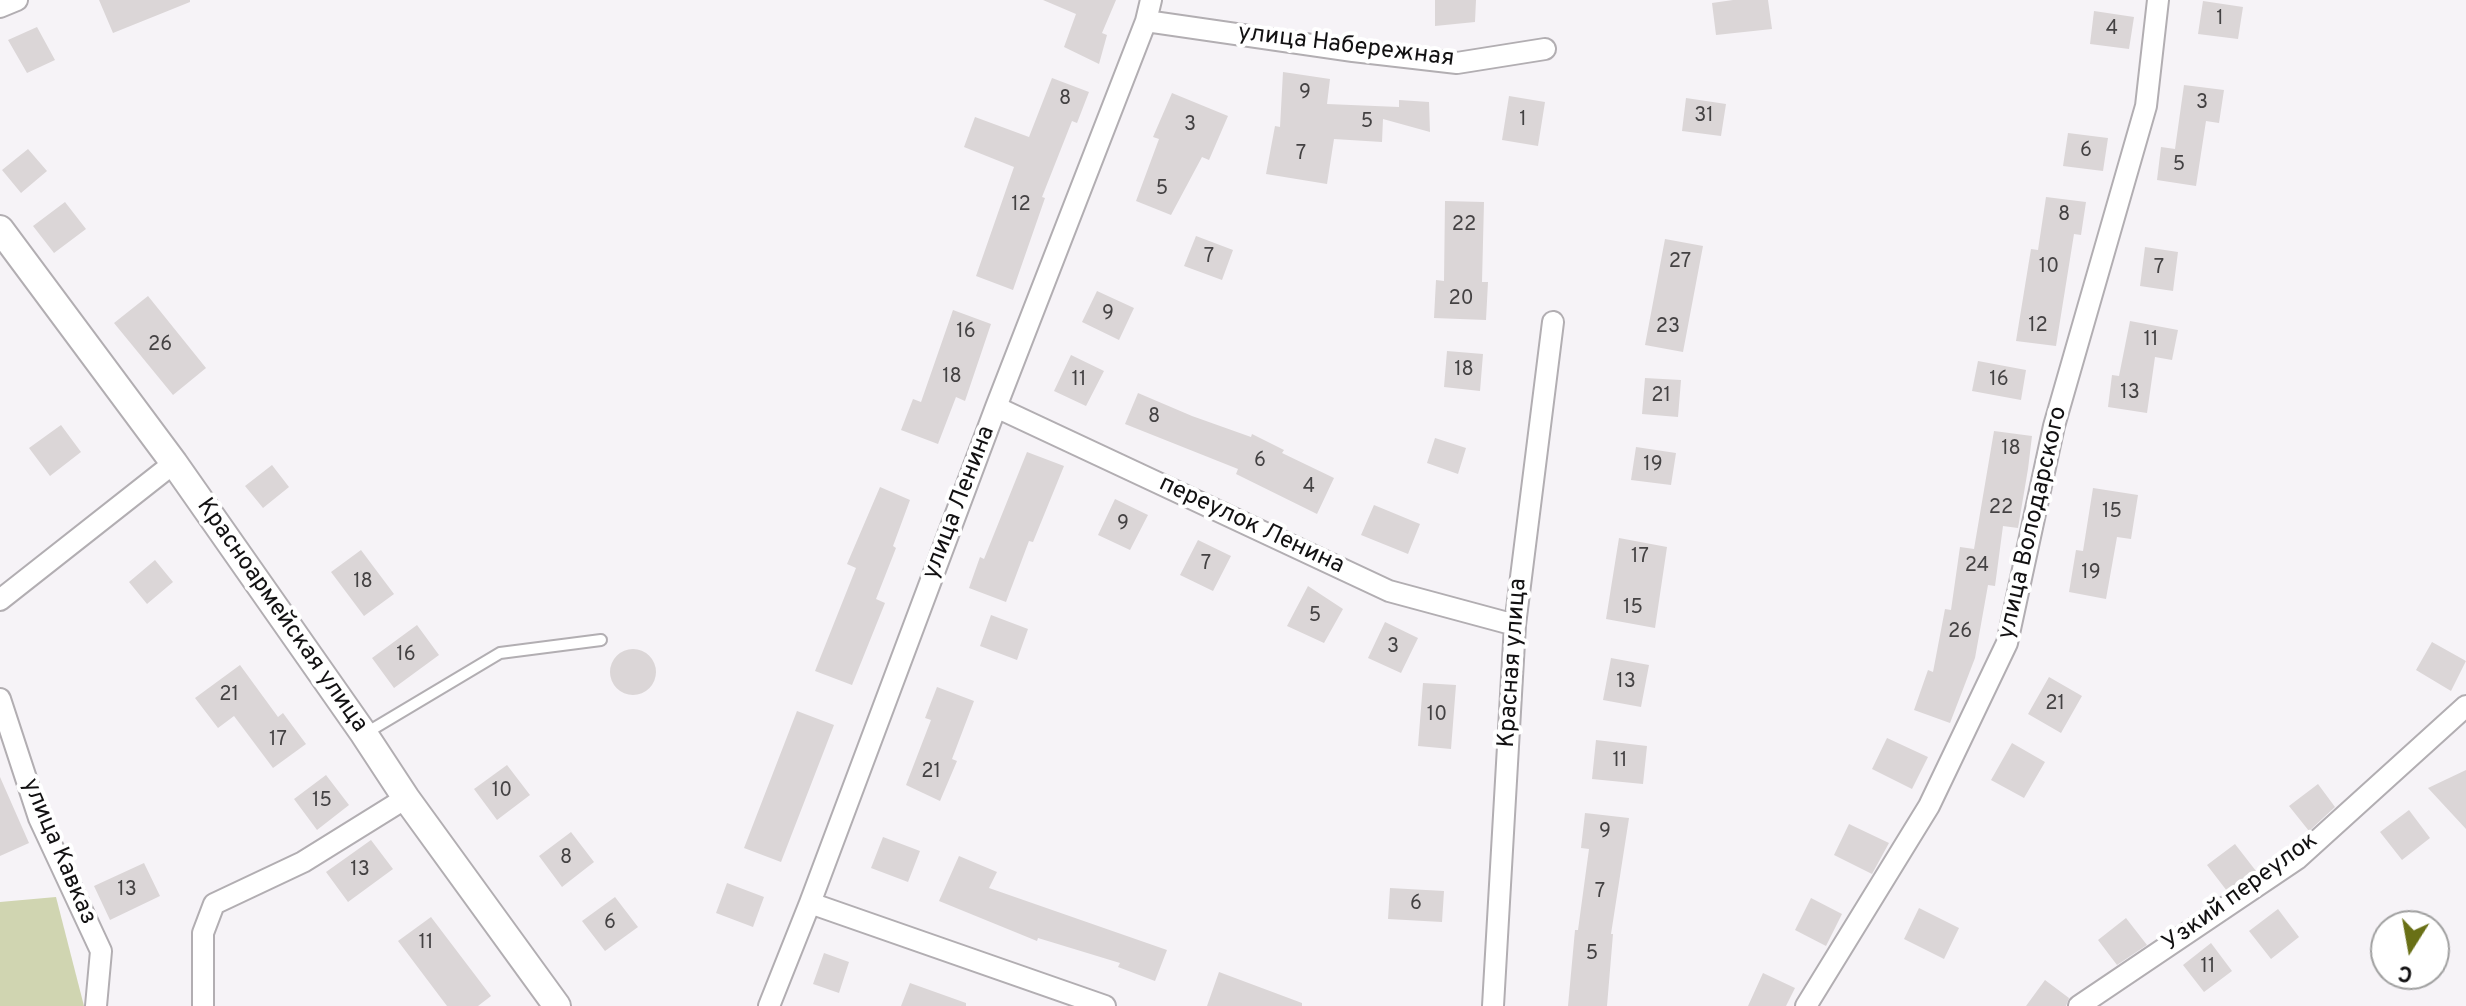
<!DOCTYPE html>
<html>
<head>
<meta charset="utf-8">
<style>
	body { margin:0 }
	#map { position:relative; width:2466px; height:1006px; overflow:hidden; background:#f6f3f7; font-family:Overpass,sans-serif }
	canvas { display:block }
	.north { position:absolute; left:2370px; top:910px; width:80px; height:80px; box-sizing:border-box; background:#fff; border:2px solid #a0a0a0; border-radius:50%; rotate:191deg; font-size:22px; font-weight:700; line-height:32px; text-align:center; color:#121112 }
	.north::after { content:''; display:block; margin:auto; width:28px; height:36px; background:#697016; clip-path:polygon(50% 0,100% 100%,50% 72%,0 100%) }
</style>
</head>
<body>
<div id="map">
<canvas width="2466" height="1006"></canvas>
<div class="north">С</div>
</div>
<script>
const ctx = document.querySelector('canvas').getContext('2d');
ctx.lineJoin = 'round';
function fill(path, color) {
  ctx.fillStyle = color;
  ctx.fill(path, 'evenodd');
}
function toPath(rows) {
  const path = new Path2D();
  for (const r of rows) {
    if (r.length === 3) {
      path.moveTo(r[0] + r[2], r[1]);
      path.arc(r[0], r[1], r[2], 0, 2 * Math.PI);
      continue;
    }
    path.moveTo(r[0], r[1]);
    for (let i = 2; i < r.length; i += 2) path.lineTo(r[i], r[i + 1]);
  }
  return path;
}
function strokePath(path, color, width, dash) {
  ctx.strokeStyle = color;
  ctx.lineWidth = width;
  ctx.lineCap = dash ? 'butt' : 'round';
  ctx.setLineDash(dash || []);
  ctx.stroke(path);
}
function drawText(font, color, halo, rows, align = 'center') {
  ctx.font = font + ' Overpass,sans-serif';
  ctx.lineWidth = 8;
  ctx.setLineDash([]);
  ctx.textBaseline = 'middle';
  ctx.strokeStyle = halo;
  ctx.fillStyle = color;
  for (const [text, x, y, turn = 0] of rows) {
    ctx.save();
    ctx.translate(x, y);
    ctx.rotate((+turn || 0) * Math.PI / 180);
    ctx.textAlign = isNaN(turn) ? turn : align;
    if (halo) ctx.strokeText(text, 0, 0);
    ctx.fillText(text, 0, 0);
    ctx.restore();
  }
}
const green = toPath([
	[56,897,84,1006,0,1006,0,902]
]);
const building = toPath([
	[99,0,190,0,190,2,113,33],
	[1043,0,1116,0,1102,33,1107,35,1099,64,1064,47,1076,14],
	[1435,0,1476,0,1475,22,1435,26],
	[1733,0,1768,0,1772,29,1716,35,1712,3],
	[2203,1,2243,7,2238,39,2198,34],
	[2094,11,2134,17,2129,49,2090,44],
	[37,27,55,60,27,73,8,40],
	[1283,72,1330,79,1327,104,1399,107,1399,100,1429,102,1430,132,1383,119,1382,142,1334,139,1327,184,1266,174,1275,126,1280,127],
	[1052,78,1089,92,1077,123,1072,121,1042,197,1045,198,1013,290,976,276,1014,167,964,147,975,117,1029,137],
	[2184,85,2224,90,2219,123,2206,121,2196,186,2157,180,2161,147,2175,149],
	[1172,93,1228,116,1209,160,1202,157,1171,215,1136,201,1159,139,1153,137],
	[1509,96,1545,102,1538,146,1502,140],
	[1686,98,1726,104,1721,136,1682,131],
	[2068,133,2108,138,2103,171,2063,166],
	[28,149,47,171,21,193,2,170],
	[2046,197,2086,202,2081,235,2074,234,2056,346,2016,341,2031,249,2038,250],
	[1445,201,1484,202,1482,282,1488,282,1486,320,1434,318,1436,280,1444,281],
	[65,202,86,229,54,253,33,226],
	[1196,236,1233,250,1222,280,1184,266],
	[1665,239,1703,246,1683,352,1645,345],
	[2145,247,2178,252,2173,291,2140,286],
	[1097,291,1134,308,1119,340,1082,322],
	[148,296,206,368,173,395,114,323],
	[953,310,991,324,965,401,956,397,938,444,901,430,913,399,921,402],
	[2130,321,2178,330,2172,360,2155,357,2147,413,2108,407,2112,375,2119,376],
	[1447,351,1483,354,1480,391,1444,387],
	[1071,355,1104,371,1086,406,1054,391],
	[1978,361,2026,370,2021,400,1972,391],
	[1645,378,1681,380,1678,417,1642,414],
	[1138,393,1192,416,1251,437,1252,434,1284,450,1282,453,1334,478,1317,514,1236,474,1238,469,1125,424],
	[61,425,81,452,50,476,29,448],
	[1994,431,2032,436,2028,469,2018,528,2003,526,1995,586,1988,585,1975,658,1950,723,1914,710,1928,670,1933,672,1945,609,1951,610,1960,547,1974,549],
	[1435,438,1466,448,1458,474,1427,463],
	[1636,447,1676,453,1671,485,1631,480],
	[1027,452,1064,466,1033,542,1029,541,1006,602,969,588,980,557,984,559],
	[272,465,289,487,263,508,245,486],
	[880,487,910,500,893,546,896,548,876,599,885,603,852,685,815,671,856,568,847,564],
	[2093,488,2138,495,2131,539,2117,537,2106,599,2069,592,2076,550,2083,551],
	[1115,499,1148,515,1130,550,1098,535],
	[1374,505,1420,524,1408,554,1361,535],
	[1619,538,1667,547,1655,628,1606,619],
	[1198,540,1231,556,1213,591,1180,575],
	[361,550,394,594,364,616,331,572],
	[155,560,173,582,147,604,129,582],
	[1308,586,1343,609,1324,643,1287,626],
	[991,615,1028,629,1017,660,980,646],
	[1385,622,1418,638,1401,673,1368,658],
	[417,625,439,655,394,688,372,658],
	[2432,642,2466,661,2451,691,2416,670],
	[633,672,23],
	[1611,658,1649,665,1641,707,1603,700],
	[240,665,278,717,283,713,306,744,273,768,234,716,218,728,195,698],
	[2049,677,2082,696,2061,733,2028,714],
	[1423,683,1456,685,1451,749,1418,746],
	[937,687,974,701,952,759,957,761,940,801,906,785,931,720,925,718],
	[797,711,834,725,781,862,744,848],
	[1887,738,1928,757,1912,789,1872,769],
	[1596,740,1647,746,1643,784,1592,779],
	[2012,743,2045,762,2024,798,1991,780],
	[507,765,530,795,497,820,474,789],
	[2466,770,2466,829,2428,788],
	[326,775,349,805,317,830,294,799],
	[0,777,29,843,0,856],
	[2318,784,2335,807,2309,831,2289,806],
	[2409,810,2430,838,2402,860,2380,832],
	[1585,813,1629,818,1611,934,1613,934,1607,1006,1568,1006,1575,930,1578,930,1589,849,1581,848],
	[1849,824,1889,843,1872,874,1834,855],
	[571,832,594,862,562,887,539,856],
	[883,837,920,851,908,882,871,868],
	[371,840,393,869,348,902,326,872],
	[2235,844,2256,871,2227,891,2207,865],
	[959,856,997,872,989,888,1167,950,1155,981,1118,967,1120,963,1038,938,1037,941,939,901],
	[144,863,160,896,110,920,94,886],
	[727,883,764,897,753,927,716,913],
	[1390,888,1444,891,1442,922,1388,919],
	[615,897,638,927,605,951,582,921],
	[1811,898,1842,914,1826,946,1795,930],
	[1919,908,1959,928,1944,959,1904,939],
	[2278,909,2299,937,2271,959,2249,931],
	[431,917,491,996,478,1006,447,1006,398,941],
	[2126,918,2147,945,2117,965,2098,940],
	[2211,943,2232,971,2204,992,2183,965],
	[824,953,849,962,839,993,813,984],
	[1219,972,1302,1003,1302,1006,1207,1006],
	[1763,973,1795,988,1786,1006,1748,1006],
	[2045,980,2069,998,2066,1006,2026,1006],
	[910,983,966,1003,966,1006,901,1006]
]);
const service = toPath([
	[366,733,500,653,601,640]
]);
const minor = toPath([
	[0,7,17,0],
	[1146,21,1353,51,1457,63,1545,49],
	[996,407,1389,591,1515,625],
	[0,600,174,463],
	[0,699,39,818,101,951,96,1006],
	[810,903,1105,1006],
	[203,1006,203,933,214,904,303,862,406,798],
	[769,1006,810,903,996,407,1146,21,1151,0],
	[1493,1006,1515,625,1553,322],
	[1806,1006,1929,806,2007,643,2054,426,2146,106,2158,0],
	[2079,1006,2297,859,2466,706]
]);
const tertiary = toPath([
	[0,229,174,463,364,734,406,798,557,1006]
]);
const numberNames = [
	["1",2220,20],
	["4",2112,30],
	["9",1305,94],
	["8",1065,100],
	["3",2202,104],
	["31",1704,117],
	["1",1523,121],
	["5",1367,123],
	["3",1190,126],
	["6",2086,152],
	["7",1301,155],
	["5",2179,166],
	["5",1162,190],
	["12",1021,206],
	["8",2064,216],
	["22",1464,226],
	["7",1209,258],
	["27",1680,263],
	["10",2049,268],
	["7",2159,269],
	["20",1461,300],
	["9",1108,315],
	["12",2038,327],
	["23",1668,328],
	["16",966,333],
	["11",2151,341],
	["26",160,346],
	["18",1464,371],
	["18",952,378],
	["11",1079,381],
	["16",1999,381],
	["13",2130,394],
	["21",1661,397],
	["8",1154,418],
	["18",2011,450],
	["6",1260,462],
	["19",1653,466],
	["4",1309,488],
	["22",2001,509],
	["15",2112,513],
	["9",1123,525],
	["17",1640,558],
	["7",1206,565],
	["24",1977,567],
	["19",2091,574],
	["18",363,583],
	["15",1633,609],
	["5",1315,617],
	["26",1960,633],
	["3",1393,648],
	["16",406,656],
	["13",1626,683],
	["21",229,696],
	["21",2055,705],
	["10",1437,716],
	["17",278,741],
	["11",1620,762],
	["21",931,773],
	["10",502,792],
	["15",322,802],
	["9",1605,833],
	["8",566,859],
	["13",360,871],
	["13",127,891],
	["7",1600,893],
	["6",1416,905],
	["6",610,924],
	["11",426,944],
	["5",1592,955],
	["11",2208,968]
];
const streetNames = [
	["улица Набережная",1346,47,7],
	["улица Ленина",960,503,-69],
	["улица Володарского",2034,523,-77],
	["переулок Ленина",1251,526,25],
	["Красноармейская улица",281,616,55],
	["Красная улица",1514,663,-86],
	["улица Кавказ",58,852,67],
	["Узкий переулок",2241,893,-36]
];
fill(green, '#d0d5b1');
fill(building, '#dbd6d7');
strokePath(service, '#b2aeb2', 14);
strokePath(minor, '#b2aeb2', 24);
strokePath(tertiary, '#b2aeb2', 30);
strokePath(service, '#fff', 10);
strokePath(minor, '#fff', 20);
strokePath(tertiary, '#fff', 26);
drawText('20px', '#444243', null, numberNames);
drawText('24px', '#121112', '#fff', streetNames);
</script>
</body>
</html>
